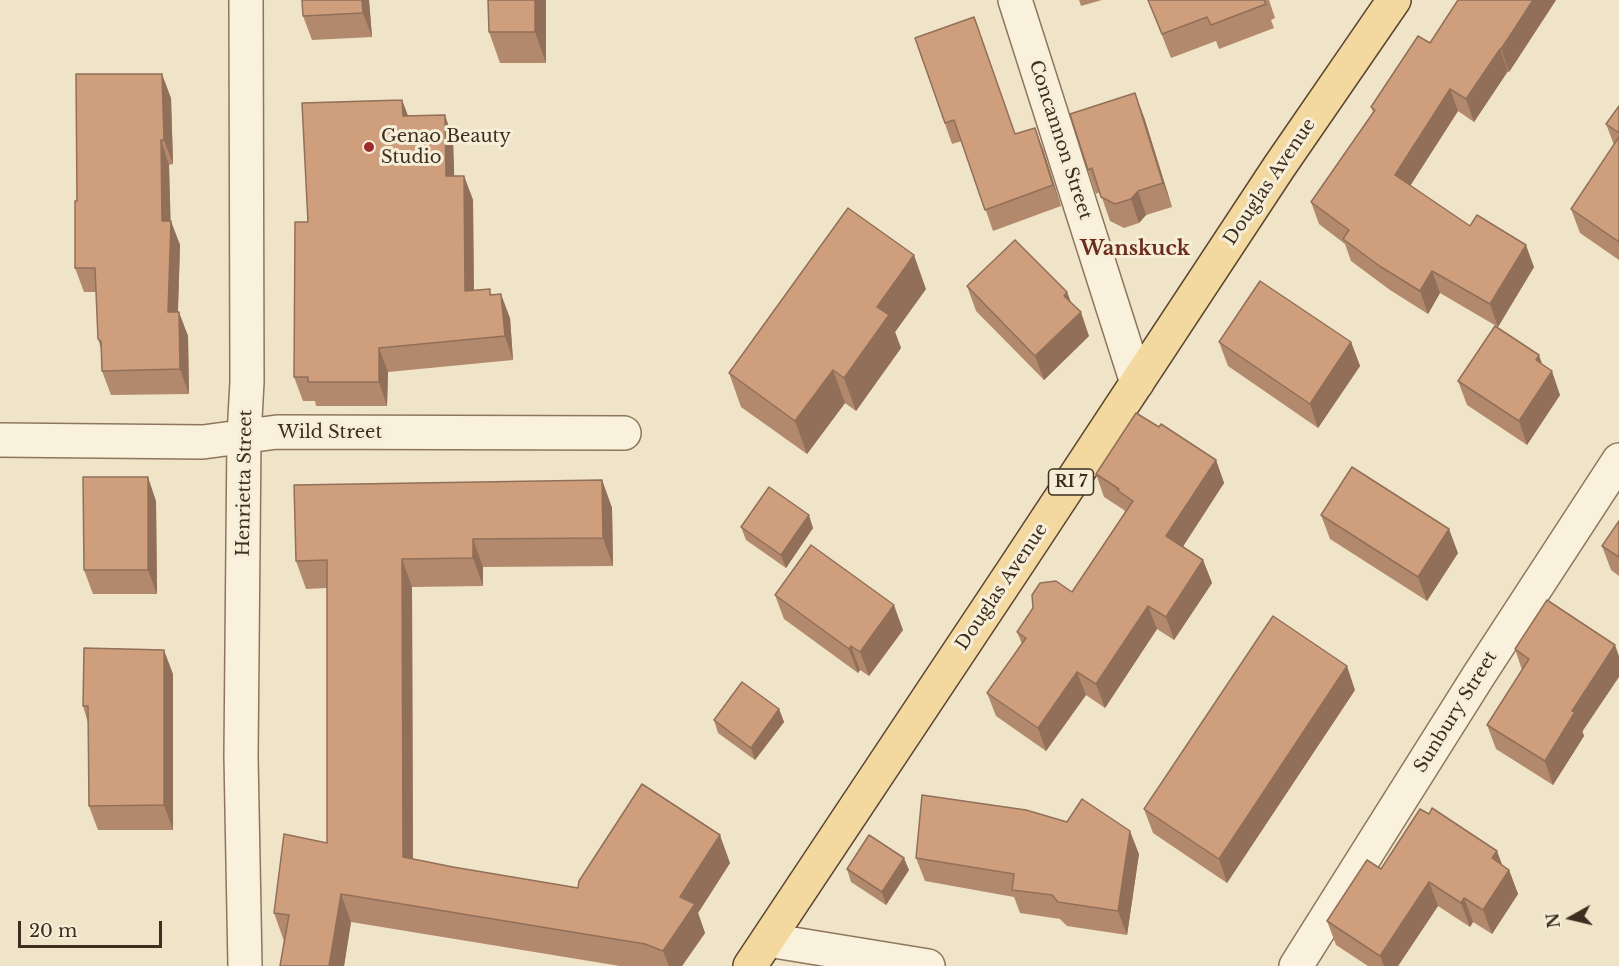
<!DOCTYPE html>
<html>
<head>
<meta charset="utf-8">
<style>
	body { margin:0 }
	#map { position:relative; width:1619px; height:966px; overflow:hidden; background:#f0e4c8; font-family:"Libre Baskerville",serif }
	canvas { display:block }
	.north { position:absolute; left:1541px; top:888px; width:60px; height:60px; -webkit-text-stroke:4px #f7eed8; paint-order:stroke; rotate:262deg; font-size:16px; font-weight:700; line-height:24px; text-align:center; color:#3d2e20 }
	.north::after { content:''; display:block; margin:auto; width:21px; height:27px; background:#3d2e20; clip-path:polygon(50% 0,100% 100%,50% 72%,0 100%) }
	.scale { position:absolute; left:18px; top:921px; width:144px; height:27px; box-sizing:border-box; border:3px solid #3d2e20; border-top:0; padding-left:8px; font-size:18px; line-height:21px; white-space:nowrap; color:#3d2e20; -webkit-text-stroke:4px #f7eed8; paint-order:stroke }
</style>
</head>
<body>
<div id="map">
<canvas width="1619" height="966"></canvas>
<div class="north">N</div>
<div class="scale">20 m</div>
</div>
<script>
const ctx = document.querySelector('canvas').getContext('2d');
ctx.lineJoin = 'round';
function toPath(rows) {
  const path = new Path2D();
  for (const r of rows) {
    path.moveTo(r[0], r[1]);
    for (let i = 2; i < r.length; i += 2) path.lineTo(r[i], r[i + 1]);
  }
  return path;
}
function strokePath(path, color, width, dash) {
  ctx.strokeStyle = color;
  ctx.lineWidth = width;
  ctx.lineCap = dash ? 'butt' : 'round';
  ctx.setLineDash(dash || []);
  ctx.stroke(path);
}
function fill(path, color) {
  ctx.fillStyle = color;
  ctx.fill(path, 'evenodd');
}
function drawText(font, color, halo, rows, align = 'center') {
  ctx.font = font + ' "Libre Baskerville",serif';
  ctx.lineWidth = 6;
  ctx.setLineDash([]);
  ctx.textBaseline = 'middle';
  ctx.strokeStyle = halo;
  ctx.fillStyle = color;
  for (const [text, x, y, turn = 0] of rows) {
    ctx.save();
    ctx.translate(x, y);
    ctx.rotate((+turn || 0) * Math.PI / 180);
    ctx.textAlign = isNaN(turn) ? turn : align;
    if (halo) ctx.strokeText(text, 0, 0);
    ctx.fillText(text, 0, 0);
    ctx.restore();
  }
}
const minor = toPath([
	[1015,0,1137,383],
	[0,440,203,442,277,432,624,433],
	[768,940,928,966],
	[245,966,241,756,244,436,247,382,246,0],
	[1296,966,1479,675,1619,460]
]);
const primary = toPath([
	[750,966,1018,563,1279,167,1394,0]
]);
const wall = toPath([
	[369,0,372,37,312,40,303,16],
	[546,0,546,63,500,63,489,32],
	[1079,0,1102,0,1081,6],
	[1148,0,1269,0,1275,18,1271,20,1274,28,1219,49,1216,41,1171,58],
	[1556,0,1517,60,1509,72,1508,71,1474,122,1458,111,1410,186,1470,226,1534,267,1498,327,1440,293,1428,314,1390,290,1351,261,1345,244,1319,224,1311,202,1373,112,1371,107],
	[915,38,1015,134,1043,149,1061,206,993,231,962,141,952,144],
	[171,98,173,164,169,165,170,221,180,245,178,312,188,336,189,394,111,395,102,371,101,349,98,339,96,292,84,292,75,268,77,201],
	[402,100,408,116,453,139,454,176,464,176,473,200,474,290,492,294,510,318,513,360,388,372,387,406,316,406,315,401,303,401,294,377,308,222],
	[1619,106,1619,260,1580,233,1571,209,1614,145,1606,124],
	[1144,117,1172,207,1146,215,1139,223,1124,228,1110,221,1100,192,1096,194,1088,170],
	[967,286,1067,292,1071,303,1089,336,1044,380,976,311],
	[926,289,895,332,901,348,856,411,845,403,807,454,741,407,729,373],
	[1219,342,1351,342,1360,366,1318,428,1228,366],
	[1543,365,1560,395,1527,445,1467,405,1458,381],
	[1159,427,1216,460,1224,483,1183,546,1203,560,1212,583,1174,640,1157,629,1105,708,1086,695,1046,751,996,716,987,693,1022,644,1017,632,1033,608,1072,592,1125,512,1124,510,1104,497,1096,474],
	[602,480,612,508,613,566,483,567,483,586,412,587,413,859,453,867,578,888,730,863,698,913,705,933,682,966,620,966,351,922,344,966,280,966,284,941,274,913,327,843,327,588,306,589,296,561],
	[156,501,157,594,93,594,84,570],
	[1321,515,1458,553,1427,601,1330,539],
	[1619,521,1619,576,1611,570,1602,546],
	[741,527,813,528,786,568,746,540],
	[775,595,903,630,869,676,860,670,858,673,784,619],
	[1547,600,1584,736,1553,785,1496,749,1487,725,1522,670,1515,649],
	[173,674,173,830,98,830,89,806,88,723,83,706],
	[1355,690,1227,883,1153,833,1144,809],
	[779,709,784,722,755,760,718,733,714,720],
	[1139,854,1127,935,1067,926,1060,919,1020,913,1014,897,925,881,916,858],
	[1502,865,1509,870,1518,894,1492,934,1473,922,1470,927,1438,906,1398,966,1368,966,1336,945,1327,921,1381,869],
	[847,869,909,870,886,905,851,882]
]);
const shadedWall = toPath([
	[362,0,369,0,372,37,363,13],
	[535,0,546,0,546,63,535,32],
	[1533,0,1556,0,1509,72,1501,49],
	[1500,49,1508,71,1474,122,1466,99],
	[162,74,171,98,173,164,164,140],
	[1450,89,1458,111,1403,197,1395,175],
	[1135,93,1144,117,1172,207,1163,183],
	[402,100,411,124,403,116],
	[445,115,453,139,455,200,446,176],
	[1035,128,1043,149,1061,206,1053,185],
	[161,140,169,165,171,232,171,221,180,245,177,336,168,312,162,221],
	[464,176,473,200,474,315,465,291],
	[1138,191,1146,215,1139,223,1131,199],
	[1526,245,1534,267,1498,327,1490,304],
	[914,255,926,289,895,332,901,348,856,411,844,378,877,307],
	[1432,271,1440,293,1428,314,1420,291],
	[1067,292,1076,316,1064,296],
	[501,294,510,318,513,360,505,336],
	[179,312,188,336,189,394,180,369],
	[1081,312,1089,336,1044,380,1035,356],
	[1351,342,1360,366,1318,428,1310,404],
	[379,348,388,372,387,406,379,382],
	[1539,355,1547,378,1552,371,1560,395,1527,445,1519,421,1536,360],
	[833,370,845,403,807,454,795,421],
	[1216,460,1224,483,1175,559,1166,536],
	[148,477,156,501,157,594,148,570],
	[602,480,612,508,613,566,603,538],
	[809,515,813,528,786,568,781,555],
	[1449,529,1458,553,1427,601,1418,577],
	[473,539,483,567,483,586,473,558],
	[402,559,412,587,413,885,403,857],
	[1203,560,1212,583,1174,640,1166,617],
	[894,605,903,630,869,676,860,652],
	[1148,606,1157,629,1105,708,1096,684],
	[1615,645,1619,656,1619,677,1582,732,1584,736,1553,785,1545,761,1572,711],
	[851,646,860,670,858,673,849,649],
	[164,650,173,674,173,830,164,805],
	[1347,666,1355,690,1227,883,1219,859],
	[1077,672,1086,695,1046,751,1038,728],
	[779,709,784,722,755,760,751,748],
	[1130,831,1139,854,1127,935,1118,911],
	[720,835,730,863,698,913,705,933,682,966,669,966,663,951,680,897],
	[1497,851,1506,875,1492,858],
	[904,858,909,870,886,905,882,892],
	[1509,870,1518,894,1492,934,1483,910],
	[1429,882,1438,906,1398,966,1384,966,1380,956],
	[341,894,351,922,344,966,329,966],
	[1464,898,1473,922,1470,927,1461,903]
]);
const building = toPath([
	[302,0,362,0,363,13,303,16,302,0],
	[488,0,535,0,535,32,489,32,488,0],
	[1148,0,1264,0,1266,4,1211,25,1207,17,1162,34,1148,0],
	[1458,0,1533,0,1509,37,1501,49,1500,49,1466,99,1450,89,1395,175,1470,226,1477,215,1526,245,1490,304,1432,271,1420,291,1381,267,1343,239,1349,230,1311,202,1375,110,1371,107,1418,36,1430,43,1458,0],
	[974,17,1015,134,1035,128,1053,185,985,210,954,120,945,123,915,38,974,17],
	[76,74,162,74,164,140,161,140,162,221,171,221,168,312,179,312,180,369,102,371,101,341,98,339,95,268,75,268,75,201,77,201,76,74],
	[1135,93,1163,183,1138,191,1131,199,1115,204,1101,197,1092,168,1088,170,1070,114,1135,93],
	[402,100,403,116,445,115,446,176,464,176,465,291,490,289,490,295,501,294,505,336,379,348,379,382,308,382,308,377,294,377,295,222,308,222,302,103,402,100],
	[1619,106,1619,133,1606,124,1619,106],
	[1619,137,1619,242,1571,209,1619,137],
	[848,208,914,255,877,307,889,315,844,378,833,370,795,421,729,373,848,208],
	[1015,240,1067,292,1064,296,1081,312,1035,356,967,286,1015,240],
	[1260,281,1351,342,1310,404,1219,342,1260,281],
	[1495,326,1539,355,1536,360,1552,371,1519,421,1458,381,1495,326],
	[1136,413,1159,427,1161,424,1216,460,1166,536,1203,560,1166,617,1148,606,1096,684,1077,672,1038,728,987,693,1026,638,1017,632,1033,608,1032,595,1040,583,1056,581,1072,592,1133,501,1117,490,1119,489,1096,474,1136,413],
	[1352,467,1449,529,1418,577,1321,515,1352,467],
	[83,477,148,477,148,570,84,570,83,477],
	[602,480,603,538,473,539,473,558,402,559,403,857,453,867,578,888,579,881,642,784,720,835,680,897,695,904,663,951,645,944,341,894,329,966,280,966,289,915,274,913,284,834,327,843,327,560,296,561,294,485,602,480],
	[769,487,809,515,781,555,741,527,769,487],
	[1619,521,1619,557,1602,546,1619,521],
	[811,545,894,605,860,652,851,646,849,649,775,595,811,545],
	[1547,600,1615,645,1572,711,1575,712,1545,761,1487,725,1529,659,1515,649,1547,600],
	[1273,616,1347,666,1219,859,1144,809,1273,616],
	[84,648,164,650,164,805,89,806,88,706,83,706,84,648],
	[742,682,779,709,751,748,714,720,742,682],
	[922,795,1026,810,1067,822,1082,799,1130,831,1118,911,1058,902,1052,895,1012,890,1014,874,916,858,922,795],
	[1432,808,1497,851,1492,858,1509,870,1483,910,1464,898,1461,903,1429,882,1380,956,1327,921,1367,860,1381,869,1420,809,1429,814,1432,808],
	[869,835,904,858,882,892,847,869,869,835]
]);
const markers = [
	[369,147,6,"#9e2a2b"]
];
const shields = [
	[1071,482,45]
];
const shieldNames = [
	["RI 7",1071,482]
];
const poiNames = [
	["Genao Beauty",381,137],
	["Studio",381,158]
];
const streetNames = [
	["Concannon Street",1060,140,72],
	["Douglas Avenue",1270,182,-56],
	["Wild Street",330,433],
	["Henrietta Street",245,483,-89],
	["Douglas Avenue",1002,587,-56],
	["Sunbury Street",1456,712,-58]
];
const neighbourhoodNames = [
	["Wanskuck",1135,249]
];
strokePath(minor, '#8d765c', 36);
strokePath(primary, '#5b4430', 36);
strokePath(minor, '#faf1dc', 33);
strokePath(primary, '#f3d9a0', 33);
fill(wall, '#b2896c');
fill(shadedWall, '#916f58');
fill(building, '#cf9f7d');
strokePath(building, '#916f58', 1.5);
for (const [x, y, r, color] of markers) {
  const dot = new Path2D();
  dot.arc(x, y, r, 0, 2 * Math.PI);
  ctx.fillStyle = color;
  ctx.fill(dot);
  strokePath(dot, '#f7eed8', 2);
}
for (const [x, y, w] of shields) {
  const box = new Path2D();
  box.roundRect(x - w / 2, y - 13, w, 26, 4.5);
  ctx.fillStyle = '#f7eed8';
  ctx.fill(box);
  strokePath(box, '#3d2e20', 1.5);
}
drawText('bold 16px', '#3d2e20', null, shieldNames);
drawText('18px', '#3d2e20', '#f7eed8', poiNames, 'left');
drawText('18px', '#3d2e20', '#f7eed8', streetNames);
drawText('bold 20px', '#6b2e1e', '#f7eed8', neighbourhoodNames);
</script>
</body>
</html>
